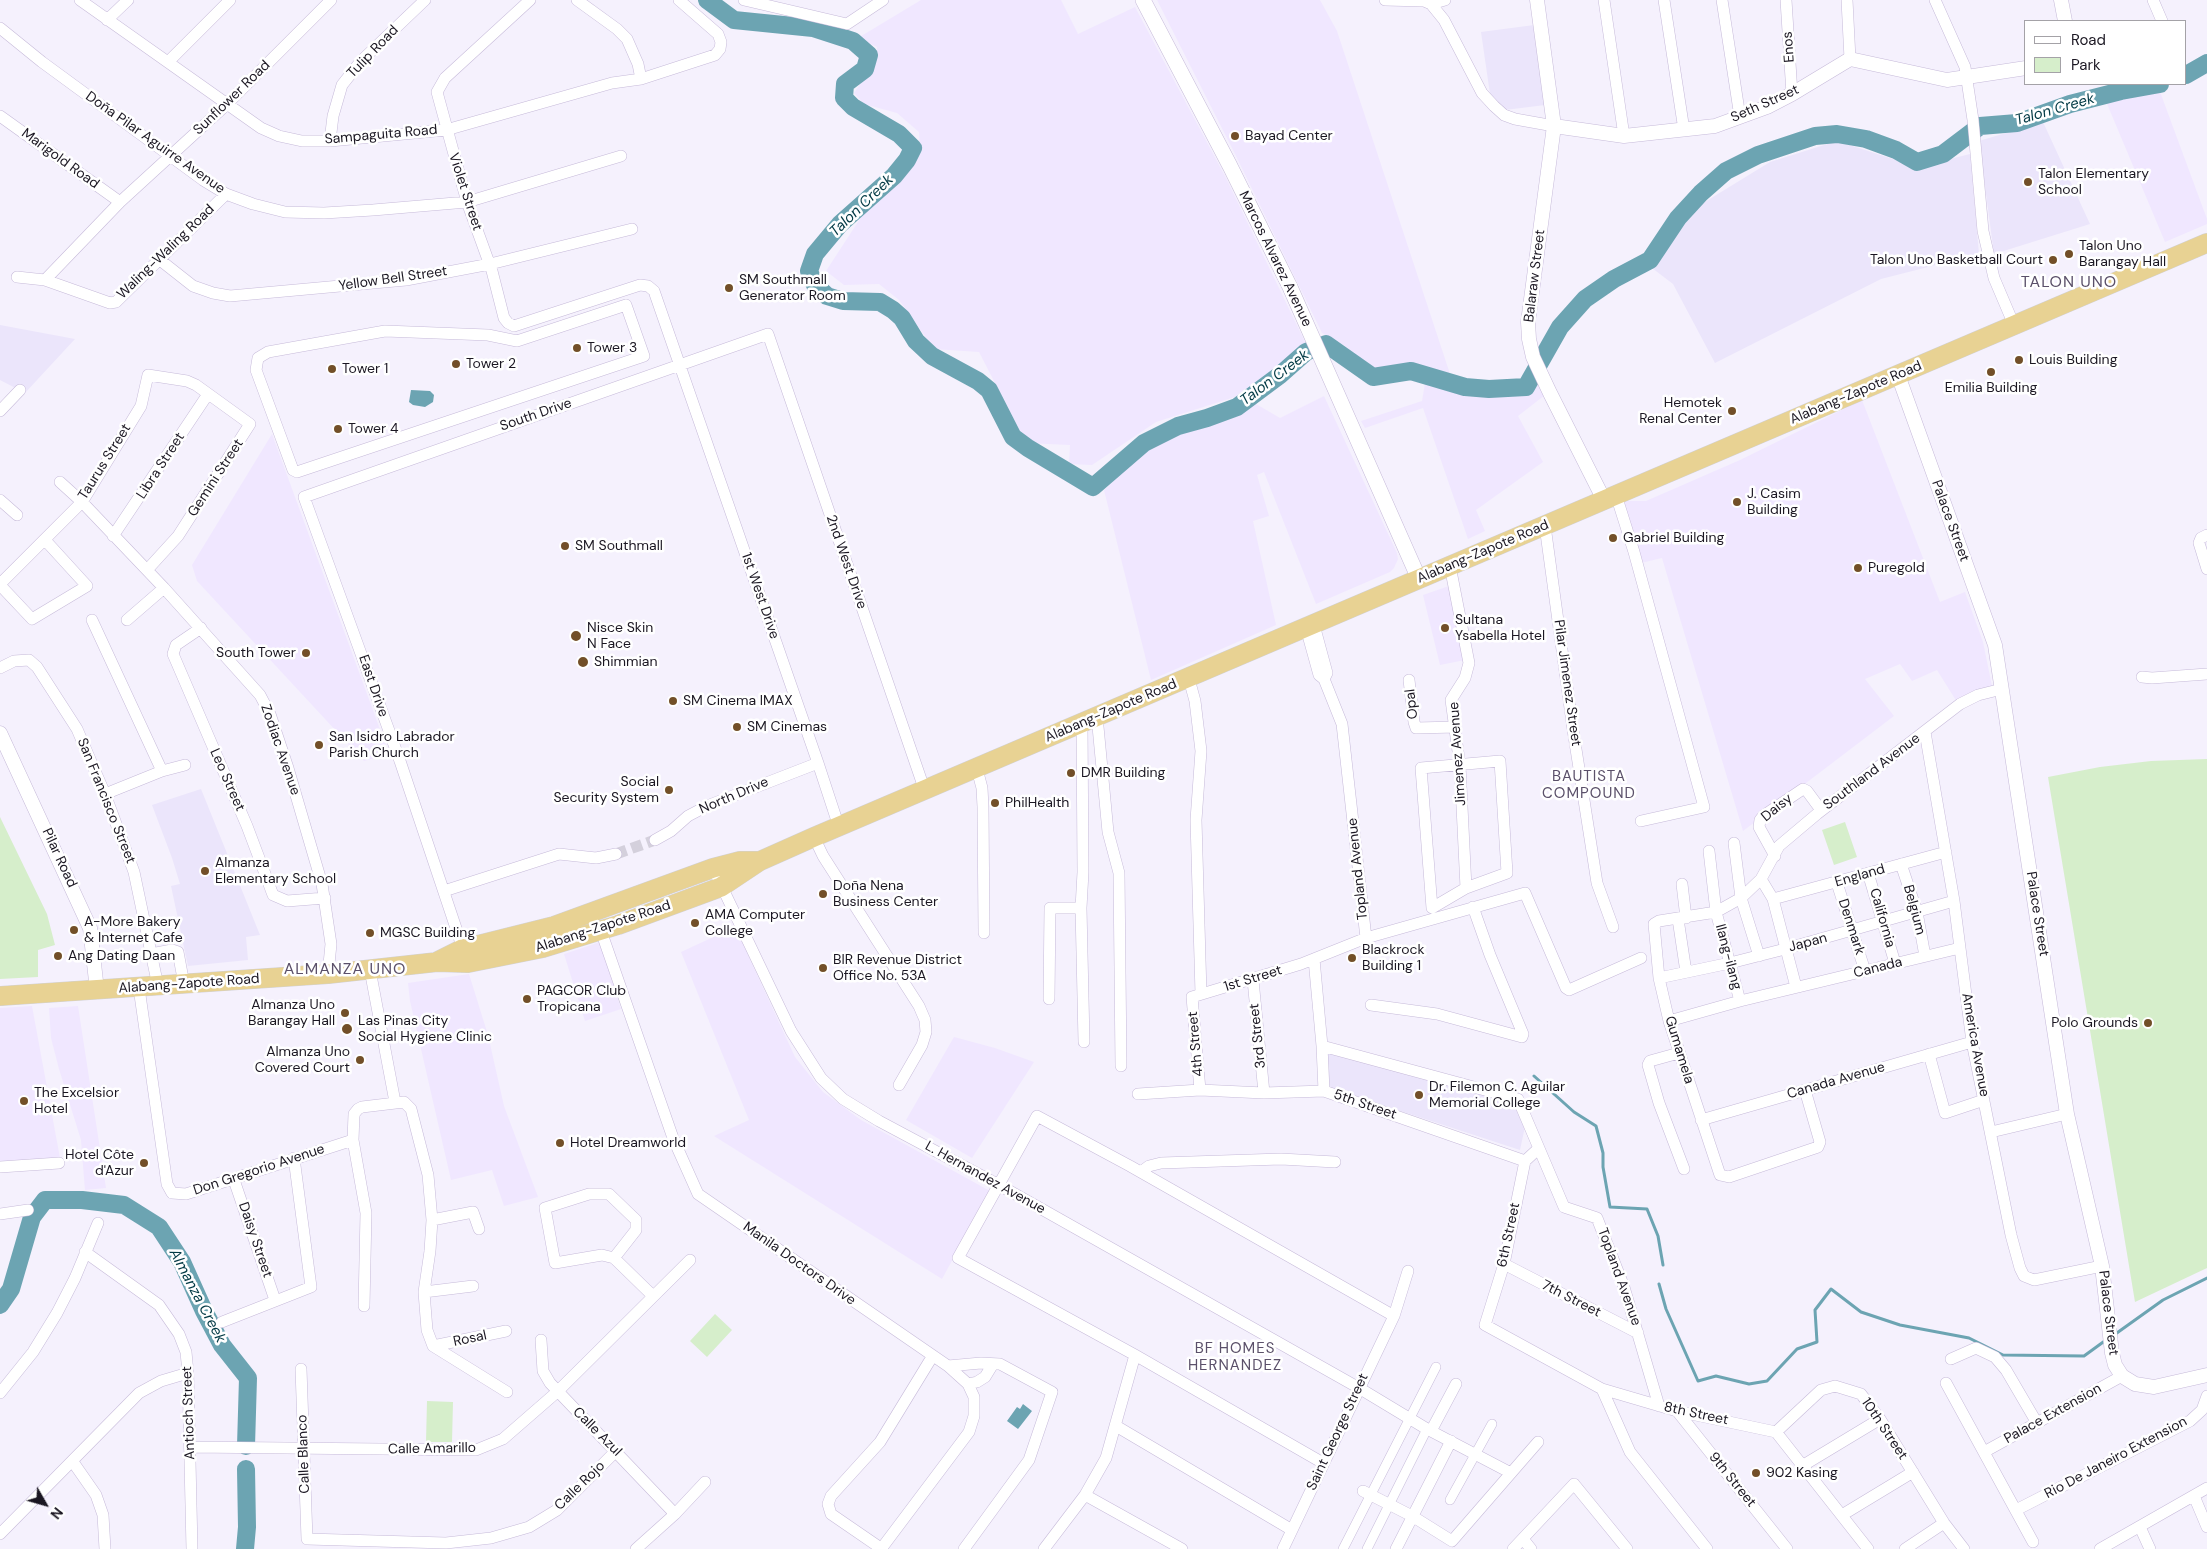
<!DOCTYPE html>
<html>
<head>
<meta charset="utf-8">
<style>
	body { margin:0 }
	#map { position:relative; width:2207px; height:1549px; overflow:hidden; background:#f5f1fd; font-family:"DM Sans",sans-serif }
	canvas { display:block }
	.legend { position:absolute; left:2024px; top:20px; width:162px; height:65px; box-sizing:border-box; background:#fff; border:1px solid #a4a2a7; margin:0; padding:6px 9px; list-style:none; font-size:15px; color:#1b1722 }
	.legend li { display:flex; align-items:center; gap:10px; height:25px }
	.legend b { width:25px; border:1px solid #a4a2a7 }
	.north { position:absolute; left:20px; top:1479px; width:50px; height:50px; -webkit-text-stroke:4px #fff; paint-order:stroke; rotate:128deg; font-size:14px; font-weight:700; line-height:20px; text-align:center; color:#1b1722 }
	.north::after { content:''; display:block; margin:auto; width:18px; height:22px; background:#1b1722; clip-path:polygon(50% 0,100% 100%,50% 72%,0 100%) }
</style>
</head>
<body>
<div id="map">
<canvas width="2207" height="1549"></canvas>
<ul class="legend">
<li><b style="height:6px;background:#fff"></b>Road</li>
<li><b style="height:14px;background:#d6eecb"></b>Park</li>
</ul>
<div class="north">N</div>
</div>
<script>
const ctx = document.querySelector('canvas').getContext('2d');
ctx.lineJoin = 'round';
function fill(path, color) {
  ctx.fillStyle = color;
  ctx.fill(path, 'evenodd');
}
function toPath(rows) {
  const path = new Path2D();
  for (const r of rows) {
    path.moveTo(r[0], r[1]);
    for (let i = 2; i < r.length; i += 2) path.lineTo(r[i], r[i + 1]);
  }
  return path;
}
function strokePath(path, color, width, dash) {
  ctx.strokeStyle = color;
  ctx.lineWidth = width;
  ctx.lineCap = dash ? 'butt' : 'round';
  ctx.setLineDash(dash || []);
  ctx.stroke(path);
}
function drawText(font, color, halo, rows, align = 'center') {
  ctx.font = font + ' "DM Sans",sans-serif';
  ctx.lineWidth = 5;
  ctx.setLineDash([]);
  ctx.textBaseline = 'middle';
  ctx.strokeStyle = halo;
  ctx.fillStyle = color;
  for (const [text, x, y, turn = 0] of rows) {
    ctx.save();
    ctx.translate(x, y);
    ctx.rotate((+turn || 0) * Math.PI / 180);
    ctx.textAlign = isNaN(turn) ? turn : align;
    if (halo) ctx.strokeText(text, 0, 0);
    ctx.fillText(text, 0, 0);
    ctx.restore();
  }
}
const built = toPath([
	[921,0,1061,0,1078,34,1135,7,1226,178,1306,344,1238,396,1156,422,1092,465,1069,464,1070,445,1026,443,979,352,934,349,899,300,879,284,844,285,826,271,867,208,920,152,919,132,897,113,864,104,854,93,876,61,877,47,858,38],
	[1157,0,1320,0,1337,31,1451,377,1412,363,1370,370,1345,346,1322,333,1235,154],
	[2159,89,2207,219,2207,224,2165,242,2105,99],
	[1426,377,1461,394,1525,386,1537,377,1545,395,1518,416,1543,462,1476,510,1485,531,1468,539,1423,408,1365,428,1361,421,1422,401],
	[1324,396,1397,553,1398,559,1394,568,1390,572,1316,604,1264,472,1257,475,1269,516,1253,521,1276,625,1151,680,1104,490,1142,454,1177,431,1241,412,1251,401,1280,418],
	[1862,400,1940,602,1965,592,1983,642,1992,686,1957,702,1937,670,1912,681,1900,664,1865,679,1894,716,1743,831,1662,558,1641,563,1624,501,1646,501,1740,460],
	[272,434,291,486,389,754,364,761,197,581,192,565],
	[1449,586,1465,660,1440,665,1423,595],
	[735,927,795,1057,823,1092,861,1120,990,1191,942,1279,714,1136,749,1120,681,952],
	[600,942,621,1009,585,1021,564,954],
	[469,974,488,1035,504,1106,538,1197,504,1206,492,1170,451,1180,410,1001,408,983],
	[32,1006,60,1158,0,1162,0,1008],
	[78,1006,106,1188,85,1190,81,1140,59,1069,51,1038,49,1008],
	[954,1037,995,1048,1034,1062,972,1158,906,1120]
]);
const education = toPath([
	[1534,25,1545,105,1505,110,1490,94,1481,32],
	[2043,122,2090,224,1994,254,1979,141],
	[1837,141,1918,167,1970,154,1979,254,1881,279,1715,363,1673,284,1652,268,1682,216,1770,162],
	[0,325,75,339,25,393,0,380],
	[201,789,260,935,246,937,248,960,188,966,171,886,180,884,172,858,152,805],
	[1327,1052,1515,1103,1526,1122,1520,1150,1327,1087]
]);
const green = toPath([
	[2207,759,2207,1268,2135,1302,2048,777,2100,767,2151,761],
	[0,817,47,914,55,945,38,950,38,977,0,979],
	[1845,822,1857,857,1834,865,1822,830],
	[715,1314,732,1330,707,1357,690,1341],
	[427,1401,453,1402,452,1442,426,1442]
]);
const water = toPath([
	[411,390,430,391,434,395,433,402,425,407,413,405,409,402],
	[1023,1404,1032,1411,1018,1429,1007,1421,1017,1407,1020,1409]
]);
const stream = toPath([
	[1534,1076,1574,1112,1596,1126,1603,1153,1603,1167,1610,1207,1647,1209,1658,1236,1663,1265],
	[1659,1284,1666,1309,1698,1381,1716,1376,1749,1384,1767,1381,1797,1349,1817,1342,1815,1310,1831,1289,1861,1312,1900,1325,1969,1338,2003,1355,2084,1356,2106,1340],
	[2114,1335,2163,1300,2207,1278]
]);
const river = toPath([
	[707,0,734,20,813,28,853,41,869,55,865,69,845,84,844,98,853,107,899,134,913,148,907,160,894,176,840,224,815,254,809,271,815,285,827,296,843,301,880,302,893,310,902,318,916,341,932,356,978,381,989,390,1013,437,1028,448,1093,487,1144,443,1178,426,1207,418,1237,407,1280,375,1306,352,1326,344,1373,377,1411,371,1465,387,1489,389,1526,387,1560,327,1585,299,1614,279,1650,260,1678,218,1701,193,1726,171,1758,155,1815,136,1837,134,1866,139,1896,150,1917,162,1943,154,1980,126,2017,123,2070,104,2121,91,2160,84],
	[2186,75,2207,63],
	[0,1305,11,1289,32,1217,45,1200,82,1200,124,1205,159,1227,182,1262,204,1311,222,1345,248,1378,246,1446],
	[245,1549,247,1527,246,1469]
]);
const minorTunnel = toPath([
	[616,854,655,840]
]);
const pedestrian = toPath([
	[1450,1500,1492,1424],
	[1343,1549,1436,1367],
	[1367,1549,1427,1429]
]);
const minor = toPath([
	[80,0,261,128,279,136,302,141,330,141,446,130,612,83,641,79,715,55,720,49,721,42,718,34,679,0],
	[530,0,445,78,437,92,467,202,492,271,504,318,508,323,514,326,640,285,648,286,654,291,818,763,839,827],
	[577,0,617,29,627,39,638,64,641,79],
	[744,0,847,24,883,0],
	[1385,0,1424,1,1431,4,1444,20,1482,93,1494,106,1504,115,1515,119,1554,126],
	[1604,0,1624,136],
	[1664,0,1684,130],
	[1722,0,1740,117],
	[1786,0,1792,94],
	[1847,0,1850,59],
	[1935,0,1965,67,1973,120,1983,231,1994,278,2014,325],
	[2153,0,2162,21],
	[1431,4,1445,0],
	[107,20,128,0],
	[0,28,42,62,203,180,226,194,253,204,285,212,324,213,373,210,467,202,621,156],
	[168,62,230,0],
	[0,116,120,202],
	[330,141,333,116,342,85,361,61,425,0],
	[160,260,193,286,213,293,230,296,406,280,490,264,632,229],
	[17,277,45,280,110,303,116,302,226,194],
	[45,280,120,202,226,105,331,0],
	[626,305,644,356,297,472,293,470,256,370,258,358,268,352,385,331,488,335,517,341,626,305],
	[0,411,20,390],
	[60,482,82,502,164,588,260,695,270,714,288,768,322,884,331,944,328,974],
	[1616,495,1634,552,1704,807,1641,821],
	[0,500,17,515],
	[1545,526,1573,730,1597,883,1613,927],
	[2207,535,2201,538,2199,543,2207,569],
	[113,536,208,394],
	[1450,566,1469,663,1465,678,1451,700,1460,766,1466,888],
	[0,584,82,502,141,406,148,375,187,381,196,385,250,424,178,536,147,570],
	[0,585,32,619,87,586,45,540],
	[92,620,162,771],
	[127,620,164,588],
	[1314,625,1327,673,1324,679],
	[201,628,176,645,173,654,247,826,273,895,287,901,325,898],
	[1306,628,1319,675,1324,679,1342,724,1366,938],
	[0,668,14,661,29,660,37,667,77,729,105,794,134,872,158,986],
	[2142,677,2152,678,2207,674],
	[1189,679,1195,701,1201,751,1196,820,1201,994],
	[1409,680,1414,722,1416,728,1456,727],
	[1097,716,1108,832,1119,873,1121,1066],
	[1082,723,1083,872,1081,908,1084,1042],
	[1925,732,1954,901,1972,1042,2011,1235,2020,1268,2024,1276,2034,1280,2102,1266],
	[1500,761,1507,873,1466,888,1432,908,1421,768,1500,761],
	[977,769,982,788,983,807,984,933],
	[105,794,162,771,185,765],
	[814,837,823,856,919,1006,925,1020,926,1032,922,1045,899,1085],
	[655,840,671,831,688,816,707,806,818,763],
	[1734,843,1741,898,1759,956],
	[1709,851,1716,912,1740,1001],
	[1775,856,1759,827,1760,820,1763,816,1803,789,1807,791,1821,810],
	[1901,864,1917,912,1925,956],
	[713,868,791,1031,821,1078,843,1099,879,1121,999,1185,1359,1388,1427,1429,1511,1473],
	[1868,873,1895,963],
	[1761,879,1773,899,1796,987],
	[1837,883,1865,971],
	[1682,884,1686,918],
	[444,891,559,854,596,858,616,854],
	[1773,899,1946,852],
	[1678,919,1686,972],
	[601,931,673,1138,698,1194,948,1366,968,1384,974,1397,974,1416,969,1432,881,1549],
	[151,954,172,950,178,952,184,984],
	[465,955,400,761,304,497,768,334,925,791],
	[1314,959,1322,1046,1324,1091],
	[370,970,395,1102],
	[1659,978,1730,963,1785,949,1954,901],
	[1253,980,1264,1093],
	[139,988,167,1184,172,1193,186,1194,353,1140,354,1114,358,1109,362,1107,404,1102,411,1109,428,1175,432,1220,430,1251,424,1292,427,1330,433,1346,507,1392],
	[1049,999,1050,908,1081,908],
	[1371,1005,1437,1014,1522,1037,1523,1034,1490,955,1473,907],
	[1669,1021,1740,1001,1960,948],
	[1322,1046,1518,1099,1564,1207,1597,1218,1624,1287,1659,1406],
	[1679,1053,1650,1061,1648,1065,1659,1103,1684,1169],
	[1929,1054,1945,1113,1984,1100],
	[1200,1090,1192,997,1301,964,1366,938,1525,893,1566,988,1569,990,1641,958],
	[1805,1090,1820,1142,1818,1147,1729,1177,1720,1175,1669,1021,1659,978,1654,924,1659,921,1716,912,1741,898,1761,879,1779,846,1817,814,1960,704,1978,695,2002,689],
	[1138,1094,1200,1090,1264,1093,1324,1091,1525,1161],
	[1701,1120,1972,1042],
	[1991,1132,2067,1114],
	[353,1140,366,1213,364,1306],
	[1538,1149,1525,1161,1504,1264,1485,1325,1602,1389,1677,1411,1776,1432,1868,1549],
	[0,1167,59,1163],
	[1141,1172,1149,1166,1161,1163,1281,1159,1335,1162],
	[234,1180,275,1300],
	[0,1214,28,1210],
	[432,1220,473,1212,479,1229],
	[85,1252,159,1305,179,1334,186,1352,188,1373,192,1549],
	[614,1258,636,1230,636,1220,609,1194,589,1194,545,1208,555,1263,602,1255,614,1258,653,1296],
	[1504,1264,1638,1333],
	[424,1292,473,1286],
	[222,1322,311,1287,294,1158],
	[541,1340,543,1371,550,1383,675,1514],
	[433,1346,506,1331],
	[1951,1359,1976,1348,1995,1357,2006,1370,2037,1423],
	[948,1366,981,1363,1000,1364,1052,1392,1029,1460,964,1549],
	[301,1369,307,1539,446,1543,491,1538,529,1527,557,1510,616,1451],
	[1946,1383,2033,1542],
	[968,1384,977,1382,985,1377,993,1364],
	[1602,1389,1630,1452,1707,1549],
	[0,1393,33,1352,57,1313,75,1278,98,1223],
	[1677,1411,1787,1549],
	[1116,1426,1292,1530],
	[1431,1431,1456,1384],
	[1776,1432,1821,1390,1835,1386,1861,1394,1880,1419,1944,1523,1964,1549],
	[191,1447,476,1450,503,1439,557,1392,690,1260],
	[1984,1452,2122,1376],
	[73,1462,96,1495,103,1515,105,1549],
	[1323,1463,1135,1355,958,1258,1037,1116,1130,1166,1394,1316],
	[1802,1466,1880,1419],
	[1363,1491,1412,1516,1452,1541,1538,1442],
	[1085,1495,1182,1549],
	[2194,1496,2207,1527],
	[2016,1510,2190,1421,2202,1410,2207,1396],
	[1842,1515,1913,1472],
	[2140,1527,2150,1549],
	[0,1534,139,1393,161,1381,188,1373],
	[1523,1539,1531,1549],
	[636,1549,675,1514,705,1482],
	[882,1549,831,1514,828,1504,831,1496,880,1442,932,1357],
	[1044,1549,1085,1495,1106,1458,1135,1355],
	[1283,1549,1394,1316,1408,1271],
	[1396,1549,1451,1441],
	[1513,1549,1574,1484,1627,1549],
	[1905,1549,1944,1523],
	[2100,1549,2207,1488]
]);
const tertiary = toPath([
	[1537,0,1554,126,1528,322,1529,339,1533,357,1550,393,1604,500],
	[2061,0,2065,21],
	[1554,126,1624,136,1715,126,1767,107,1792,94,1850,59,1947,80,2026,68],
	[1898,375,1995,645,2067,1114,2102,1266,2112,1353,2115,1365,2122,1376,2135,1384,2154,1387,2207,1375],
	[0,733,90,928,97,990]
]);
const secondary = toPath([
	[1143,0,1230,166,1290,287,1419,579]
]);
const trunk = toPath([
	[438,961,462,949,554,926,713,868,740,861,760,861],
	[0,996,328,974,437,962,468,963,543,948,618,925,721,887,760,861,814,837,2207,243]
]);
const markers = [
	[1235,136,5,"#724f28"],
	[2028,182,5,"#724f28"],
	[2069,254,5,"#724f28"],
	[2053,260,5,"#724f28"],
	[729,288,5,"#724f28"],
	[577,348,5,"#724f28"],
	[2019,360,5,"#724f28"],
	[456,364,5,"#724f28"],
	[332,369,5,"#724f28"],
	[1991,372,5,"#724f28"],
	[1732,411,5,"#724f28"],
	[338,429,5,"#724f28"],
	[1737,502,5,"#724f28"],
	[1613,538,5,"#724f28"],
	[565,546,5,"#724f28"],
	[1858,568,5,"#724f28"],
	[1445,628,5,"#724f28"],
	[576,636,6,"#724f28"],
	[306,653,5,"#724f28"],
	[583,662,6,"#724f28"],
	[673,701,5,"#724f28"],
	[737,727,5,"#724f28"],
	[319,745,5,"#724f28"],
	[1071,773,5,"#724f28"],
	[669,790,5,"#724f28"],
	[995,803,5,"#724f28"],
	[205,871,5,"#724f28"],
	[823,894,5,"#724f28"],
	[695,923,5,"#724f28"],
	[74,930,5,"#724f28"],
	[370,933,5,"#724f28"],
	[58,956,5,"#724f28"],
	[1352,958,5,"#724f28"],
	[823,968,5,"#724f28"],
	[527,999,5,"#724f28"],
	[345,1013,5,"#724f28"],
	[2148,1023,5,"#724f28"],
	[347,1029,6,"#724f28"],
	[360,1060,5,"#724f28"],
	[1419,1095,5,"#724f28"],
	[24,1101,5,"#724f28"],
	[560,1143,5,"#724f28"],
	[144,1163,5,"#724f28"],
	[1756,1473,5,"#724f28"]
];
const streetNames = [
	["Enos",1789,47,-94],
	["Tulip Road",373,52,-46],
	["Sunflower Road",232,98,-44],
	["Seth Street",1765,104,-24],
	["Sampaguita Road",381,135,-5],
	["Doña Pilar Aguirre Avenue",155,143,35],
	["Marigold Road",60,159,36],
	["Violet Street",465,192,72],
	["Waling-Waling Road",166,252,-44],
	["Marcos Alvarez Avenue",1275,259,64],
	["Balaraw Street",1535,276,-83],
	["Yellow Bell Street",393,279,-8],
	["Alabang-Zapote Road",1856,393,-23],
	["South Drive",536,415,-19],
	["Taurus Street",105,462,-58],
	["Libra Street",161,466,-57],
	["Gemini Street",216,478,-57],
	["Palace Street",1950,521,70],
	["Alabang-Zapote Road",1483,552,-23],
	["2nd West Drive",846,562,71],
	["1st West Drive",760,596,71],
	["Pilar Jimenez Street",1567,683,82],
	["East Drive",373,686,71],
	["Opal",1412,704,-96],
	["Alabang-Zapote Road",1111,711,-23],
	["Zodiac Avenue",280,750,71],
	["Jimenez Avenue",1458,754,-94],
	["Southland Avenue",1872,772,-37],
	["Leo Street",227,780,66],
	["North Drive",734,796,-23],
	["San Francisco Street",106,801,68],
	["Daisy",1777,808,-39],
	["Pilar Road",59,858,65],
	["Topland Avenue",1358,869,-96],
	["England",1860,876,-16],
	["Belgium",1914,910,75],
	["Palace Street",2037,914,81],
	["California",1882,918,74],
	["Alabang-Zapote Road",603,927,-18],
	["Denmark",1851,927,72],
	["Japan",1808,943,-15],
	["Ilang-ilang",1728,957,75],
	["Canada",1878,968,-14],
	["1st Street",1253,979,-17],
	["Alabang-Zapote Road",189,984,-4],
	["3rd Street",1258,1036,-96],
	["4th Street",1196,1044,-95],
	["America Avenue",1975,1045,80],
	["Gumamela",1679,1050,73],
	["Canada Avenue",1836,1081,-16],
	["5th Street",1365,1105,19],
	["Don Gregorio Avenue",259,1170,-18],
	["L. Hernandez Avenue",985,1178,29],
	["6th Street",1509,1235,-78],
	["Daisy Street",255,1240,71],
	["Manila Doctors Drive",799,1264,35],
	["Topland Avenue",1619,1277,70],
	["7th Street",1571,1299,27],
	["Palace Street",2108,1313,83],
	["Rosal",470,1339,-12],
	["Antioch Street",189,1413,-92],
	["8th Street",1696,1414,12],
	["Palace Extension",2053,1414,-29],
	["10th Street",1884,1429,56],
	["Calle Azul",597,1432,45],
	["Saint George Street",1338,1432,-65],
	["Calle Amarillo",432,1449,-1],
	["Calle Blanco",304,1454,-92],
	["Rio De Janeiro Extension",2116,1458,-28],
	["9th Street",1732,1480,51],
	["Calle Rojo",580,1486,-44]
];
const poiNames = [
	["Bayad Center",1245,136],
	["Talon Elementary",2038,174],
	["School",2038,190],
	["Talon Uno",2079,246],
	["Barangay Hall",2079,262],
	["Talon Uno Basketball Court",2043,260,"right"],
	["SM Southmall",739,280],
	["Generator Room",739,296],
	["Tower 3",587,348],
	["Louis Building",2029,360],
	["Tower 2",466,364],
	["Tower 1",342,369],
	["Emilia Building",1991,388,"center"],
	["Hemotek",1722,403,"right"],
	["Renal Center",1722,419,"right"],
	["Tower 4",348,429],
	["J. Casim",1747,494],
	["Building",1747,510],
	["Gabriel Building",1623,538],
	["SM Southmall",575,546],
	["Puregold",1868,568],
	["Sultana",1455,620],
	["Ysabella Hotel",1455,636],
	["Nisce Skin",587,628],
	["N Face",587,644],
	["South Tower",296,653,"right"],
	["Shimmian",594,662],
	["SM Cinema IMAX",683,701],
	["SM Cinemas",747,727],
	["San Isidro Labrador",329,737],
	["Parish Church",329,753],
	["DMR Building",1081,773],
	["Social",659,782,"right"],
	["Security System",659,798,"right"],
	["PhilHealth",1005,803],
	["Almanza",215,863],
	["Elementary School",215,879],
	["Doña Nena",833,886],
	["Business Center",833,902],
	["AMA Computer",705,915],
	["College",705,931],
	["A-More Bakery",84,922],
	["& Internet Cafe",84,938],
	["MGSC Building",380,933],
	["Blackrock",1362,950],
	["Building 1",1362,966],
	["Ang Dating Daan",68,956],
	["BIR Revenue District",833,960],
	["Office No. 53A",833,976],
	["PAGCOR Club",537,991],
	["Tropicana",537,1007],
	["Almanza Uno",335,1005,"right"],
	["Barangay Hall",335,1021,"right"],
	["Las Pinas City",358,1021],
	["Social Hygiene Clinic",358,1037],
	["Polo Grounds",2138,1023,"right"],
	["Almanza Uno",350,1052,"right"],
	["Covered Court",350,1068,"right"],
	["Dr. Filemon C. Aguilar",1429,1087],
	["Memorial College",1429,1103],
	["The Excelsior",34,1093],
	["Hotel",34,1109],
	["Hotel Dreamworld",570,1143],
	["Hotel Côte",134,1155,"right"],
	["d'Azur",134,1171,"right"],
	["902 Kasing",1766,1473]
];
const waterNames = [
	["Talon Creek",2055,110,-16],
	["Talon Creek",862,206,-44],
	["Talon Creek",1275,378,-37],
	["Almanza Creek",197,1296,62]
];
const neighbourhoodNames = [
	["BAUTISTA",1589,777],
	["COMPOUND",1589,794],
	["BF HOMES",1235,1349],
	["HERNANDEZ",1235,1366]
];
const quarterNames = [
	["TALON UNO",2069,283],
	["ALMANZA UNO",345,970]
];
fill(built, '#f0e7ff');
fill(education, '#ebe5fb');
fill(green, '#d6eecb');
fill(water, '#6ca4b2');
strokePath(stream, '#6ca4b2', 3);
strokePath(river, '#6ca4b2', 18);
strokePath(minorTunnel, '#d4d0dc', 11, [11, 5.5]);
strokePath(pedestrian, '#c6bad9', 10);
strokePath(minor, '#c6bad9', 12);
strokePath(tertiary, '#c6bad9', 15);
strokePath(secondary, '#c6bad9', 16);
strokePath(trunk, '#d1d1d3', 20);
strokePath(pedestrian, '#fff', 9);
strokePath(minor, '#fff', 11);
strokePath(tertiary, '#fff', 14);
strokePath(secondary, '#fff', 15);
strokePath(trunk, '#e8d293', 19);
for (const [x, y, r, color] of markers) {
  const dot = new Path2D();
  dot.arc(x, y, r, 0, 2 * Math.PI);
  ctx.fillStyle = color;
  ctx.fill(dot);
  strokePath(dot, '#fff', 2);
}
drawText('14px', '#1b1722', '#fff', streetNames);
drawText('14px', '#1b1722', '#fff', poiNames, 'left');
drawText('italic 15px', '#033a45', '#fff', waterNames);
ctx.letterSpacing = '1px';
drawText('15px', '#5b506a', '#fff', neighbourhoodNames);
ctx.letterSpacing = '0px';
ctx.letterSpacing = '1px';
drawText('16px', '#5b506a', '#fff', quarterNames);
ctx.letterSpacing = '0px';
</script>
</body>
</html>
